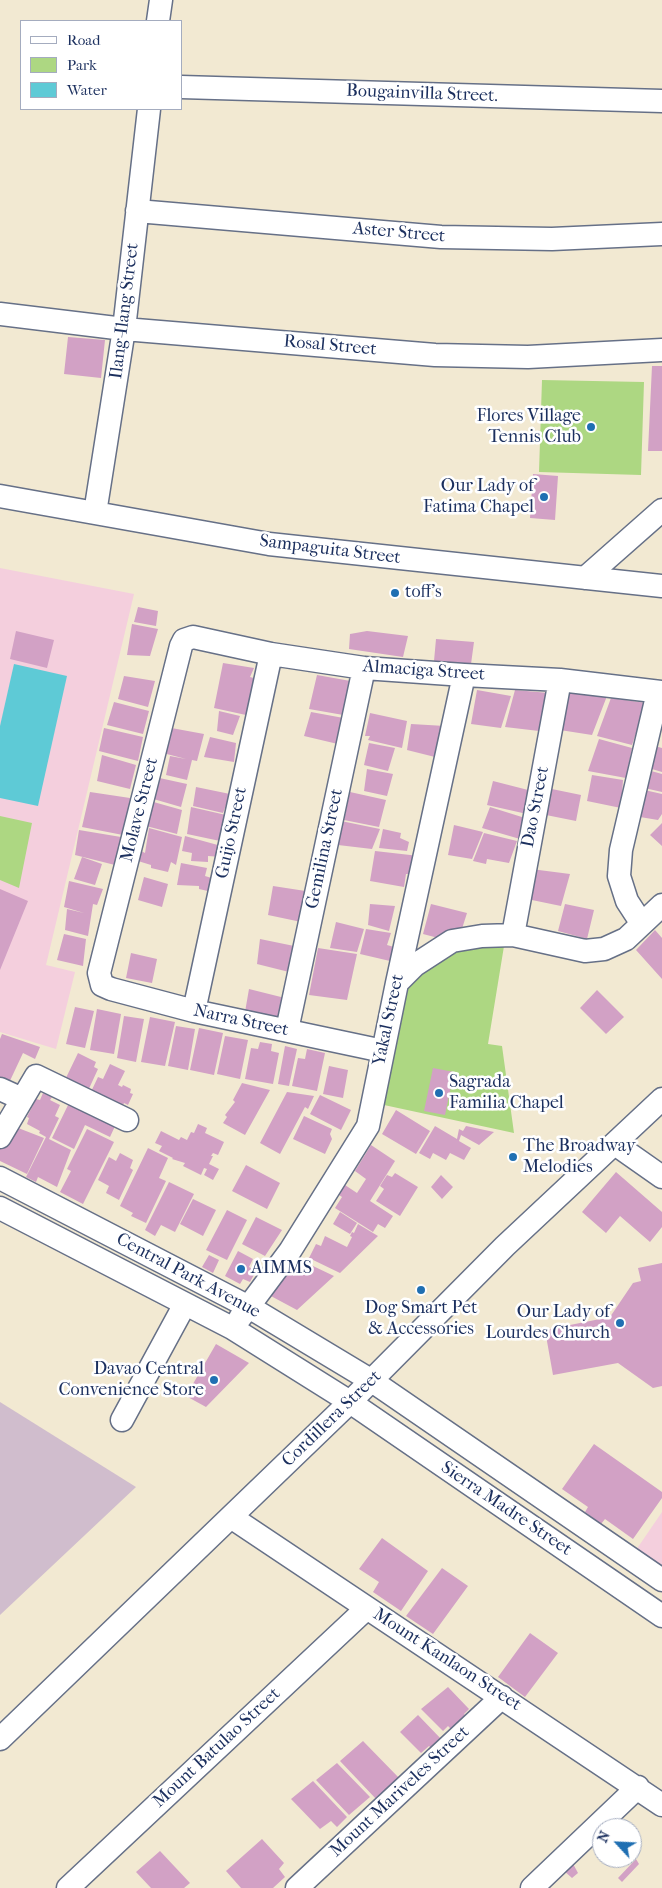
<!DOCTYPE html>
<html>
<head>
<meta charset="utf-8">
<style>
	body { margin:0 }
	#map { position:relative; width:662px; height:1888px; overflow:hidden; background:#f2e9d2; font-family:"IM FELL French Canon",serif }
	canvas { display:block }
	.legend { position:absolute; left:20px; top:20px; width:162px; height:90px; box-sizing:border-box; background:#fff; border:1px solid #a4acbf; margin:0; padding:6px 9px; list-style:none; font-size:15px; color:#1b2f5e }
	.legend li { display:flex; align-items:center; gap:10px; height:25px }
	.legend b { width:25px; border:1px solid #a4acbf }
	.north { position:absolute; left:592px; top:1818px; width:50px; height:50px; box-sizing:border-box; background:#fff; border:1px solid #a4acbf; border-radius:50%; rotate:295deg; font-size:14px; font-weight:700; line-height:20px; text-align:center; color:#1b2f5e }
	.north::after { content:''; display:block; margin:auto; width:18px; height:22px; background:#1f6fb2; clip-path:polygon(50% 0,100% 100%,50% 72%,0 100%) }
</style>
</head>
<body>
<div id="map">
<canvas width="662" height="1888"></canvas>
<ul class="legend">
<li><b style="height:6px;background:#fff"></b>Road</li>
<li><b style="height:14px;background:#add782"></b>Park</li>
<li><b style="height:14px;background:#5ecad6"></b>Water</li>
</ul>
<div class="north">N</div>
</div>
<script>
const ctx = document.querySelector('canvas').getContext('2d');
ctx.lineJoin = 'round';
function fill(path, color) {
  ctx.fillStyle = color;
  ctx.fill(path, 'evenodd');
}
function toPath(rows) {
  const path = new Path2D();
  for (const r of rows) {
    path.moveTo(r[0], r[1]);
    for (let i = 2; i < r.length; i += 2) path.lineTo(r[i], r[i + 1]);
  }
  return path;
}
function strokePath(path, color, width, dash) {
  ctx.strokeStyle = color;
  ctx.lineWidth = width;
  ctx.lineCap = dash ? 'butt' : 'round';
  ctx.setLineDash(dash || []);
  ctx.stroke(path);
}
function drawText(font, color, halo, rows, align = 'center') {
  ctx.font = font + ' "IM FELL French Canon",serif';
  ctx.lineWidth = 5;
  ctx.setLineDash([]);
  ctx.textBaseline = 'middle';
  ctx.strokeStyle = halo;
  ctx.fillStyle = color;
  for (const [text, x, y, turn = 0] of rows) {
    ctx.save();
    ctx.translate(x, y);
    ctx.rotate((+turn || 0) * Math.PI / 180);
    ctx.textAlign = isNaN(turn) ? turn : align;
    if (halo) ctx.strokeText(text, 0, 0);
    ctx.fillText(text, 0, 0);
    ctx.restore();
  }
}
const built = toPath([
	[0,568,134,594,46,965,75,972,56,1049,0,1032],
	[662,1512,662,1567,636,1550]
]);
const industrial = toPath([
	[0,1402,136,1487,0,1615]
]);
const green = toPath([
	[542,380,644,382,641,475,539,472],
	[0,816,32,823,19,888,0,880],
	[505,940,488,1044,502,1046,514,1133,384,1105,391,1061,405,993,413,980,444,955]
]);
const water = toPath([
	[14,664,67,676,38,806,0,798,0,726]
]);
const building = toPath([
	[68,337,105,340,101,378,64,374],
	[652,366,662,366,662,451,648,451],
	[533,474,558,476,555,520,530,518],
	[138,607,158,611,156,626,134,622],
	[132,624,158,629,150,656,127,655],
	[16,631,54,640,47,668,10,659],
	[367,631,408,636,403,657,349,649,350,634],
	[436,639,474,642,471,664,434,661],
	[223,663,254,668,250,677,257,679,246,715,214,708],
	[317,675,356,682,349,716,309,709],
	[124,676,155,681,148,707,118,699],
	[477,690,511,696,501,728,471,724],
	[515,690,549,693,539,731,505,727],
	[567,693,607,696,592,735,560,730],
	[611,698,646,703,632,745,597,736],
	[114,702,149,711,143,734,107,725],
	[219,711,240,716,233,735,217,731],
	[311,712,349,719,342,745,304,736],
	[370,713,407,721,402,748,368,740,370,736,365,736],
	[411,724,445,726,435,757,407,750],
	[166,727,204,734,197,761,192,760,187,780,166,775,170,756,186,759,159,752],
	[104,728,143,737,138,761,99,751],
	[210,737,236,743,234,762,204,757],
	[599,739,632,748,626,778,588,771],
	[369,743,395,748,388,771,364,765],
	[651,745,662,748,662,772,645,767],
	[102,755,136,765,130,789,97,781],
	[367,769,393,774,387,796,364,791],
	[644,769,662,774,662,792,640,787],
	[592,775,623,780,621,808,587,801],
	[155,777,187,784,181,807,150,798],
	[493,781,532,791,527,814,487,805],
	[196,787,230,794,223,813,193,806],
	[547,788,581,795,576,821,541,814],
	[640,789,662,794,662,814,658,820,634,816],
	[90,792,130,798,128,836,82,827],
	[350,792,386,800,379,827,344,820],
	[150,801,182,810,177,834,146,826],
	[191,807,226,815,220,841,187,834],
	[490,807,525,818,520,839,482,828],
	[341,821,380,829,372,849,338,845],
	[662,823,662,846,650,835],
	[454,825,483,832,472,859,448,855],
	[149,828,182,837,176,865,171,862,168,872,151,868,151,865,138,861,141,851,145,853],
	[383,829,401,833,400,838,409,842,407,851,379,848],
	[79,830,121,837,115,865,75,855],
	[484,833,517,841,509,863,487,859,486,864,473,861],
	[185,836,225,847,222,857,208,856,208,862,191,861,192,853,182,851],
	[375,851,419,856,415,874,406,874,404,887,370,881],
	[82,857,102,864,95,885,74,879],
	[181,863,207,868,205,876,215,879,212,892,199,889,199,886,177,885],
	[531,869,570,874,561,906,527,899],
	[144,877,168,884,162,907,138,900],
	[69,881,103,889,97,905,93,904,88,936,65,930,67,909,84,913,64,907],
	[273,886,312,892,306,923,268,915],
	[0,889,28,901,0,970],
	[370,904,395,906,389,931,368,925],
	[431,904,467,913,460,935,446,940,423,934],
	[565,904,594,910,587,939,558,931],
	[336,922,364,929,357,952,330,948],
	[366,929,391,933,387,945,394,947,390,961,360,954],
	[655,930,662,938,662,979,636,950],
	[64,934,86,939,83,966,57,960],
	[260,939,299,947,293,973,257,964],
	[318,948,357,954,347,1000,309,995],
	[131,953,157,959,152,983,126,978],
	[249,989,285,998,277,1021,245,1012],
	[597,990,624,1017,606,1034,580,1008],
	[75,1007,94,1011,85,1048,66,1044],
	[97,1009,121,1014,114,1054,90,1050],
	[124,1016,144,1019,136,1062,117,1058],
	[150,1017,175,1022,165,1066,141,1062],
	[176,1026,195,1029,188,1070,168,1066],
	[199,1028,223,1033,214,1075,190,1070],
	[2,1034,40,1047,35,1059,23,1053,8,1085,0,1082,0,1039],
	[225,1036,248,1040,240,1079,217,1074],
	[260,1042,272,1044,271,1051,279,1053,273,1084,245,1079,251,1048,258,1049],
	[285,1046,297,1049,289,1086,278,1084],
	[307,1049,325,1053,317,1091,292,1086,298,1058,305,1059],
	[78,1053,96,1062,94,1067,98,1069,87,1093,64,1082],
	[110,1064,125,1071,118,1085,122,1087,123,1085,131,1089,130,1093,133,1094,128,1105,124,1103,122,1107,89,1096,98,1077,103,1079],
	[329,1066,348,1070,343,1098,323,1094],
	[433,1068,454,1072,445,1115,424,1111],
	[242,1083,270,1090,245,1135,223,1123,227,1117,225,1115,235,1102,233,1100],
	[287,1092,314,1096,308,1109,305,1107,280,1154,260,1143],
	[43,1093,52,1097,50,1100,60,1105,55,1116,59,1118,49,1139,71,1150,57,1187,38,1177,36,1182,26,1177,46,1137,39,1133,40,1131,27,1124,29,1118,27,1117,36,1099,40,1100],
	[320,1095,351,1110,341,1130,310,1114],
	[70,1101,116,1124,110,1137,85,1125,74,1149,52,1138],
	[396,1110,430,1131,416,1154,382,1134],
	[304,1116,332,1129,330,1134,332,1139,325,1154,293,1139],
	[198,1124,207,1128,205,1133,224,1142,218,1155,213,1153,211,1156,213,1156,209,1164,219,1169,213,1180,204,1175,207,1169,204,1168,201,1175,183,1166,185,1163,172,1159,173,1158,159,1151,162,1146,155,1143,161,1131,179,1140,181,1137,187,1140,191,1132,194,1133],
	[13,1126,44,1138,27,1174,0,1161,0,1147],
	[435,1126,457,1139,459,1129,463,1131,466,1126,494,1132,479,1145,461,1135,459,1141,471,1148,464,1160,450,1153,446,1160,433,1153,430,1159,419,1153],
	[87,1129,114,1142,83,1204,60,1192,71,1171,67,1169],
	[371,1145,395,1161,370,1201,393,1216,385,1228,378,1224,373,1232,335,1208,342,1197,336,1193,342,1183,357,1193,366,1179,355,1171],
	[148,1148,168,1158,159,1178,166,1181,146,1223,131,1216,133,1213,120,1206],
	[120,1153,133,1160,130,1168,133,1170,119,1200,106,1193,109,1186,98,1180,109,1157,116,1161],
	[246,1165,280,1183,267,1209,232,1191],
	[616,1172,662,1212,662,1227,650,1242,620,1216,606,1233,582,1212],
	[395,1173,418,1187,400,1216,376,1201,384,1189,380,1186,387,1175,392,1177],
	[441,1175,453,1187,442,1199,431,1187],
	[169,1182,194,1194,175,1232,161,1225,155,1236,145,1230],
	[193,1199,216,1210,203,1236,180,1224],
	[227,1210,247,1220,227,1260,206,1250],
	[340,1212,357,1223,350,1234,333,1224],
	[256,1217,282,1230,265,1256,242,1244],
	[358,1224,378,1236,340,1273,309,1258,316,1244,321,1246,325,1236,347,1247,352,1237,350,1236,352,1232,354,1233],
	[238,1251,253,1259,249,1267,256,1271,250,1282,243,1279,240,1284,225,1276],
	[209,1255,219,1260,213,1273,202,1267],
	[294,1257,334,1276,297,1310,269,1295],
	[662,1263,662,1386,653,1388,618,1363,553,1375,545,1330,610,1317,633,1283,641,1281,638,1268],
	[216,1344,249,1363,206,1407,186,1396],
	[594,1444,662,1492,662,1498,633,1539,605,1519,601,1524,585,1512,588,1507,562,1489],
	[382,1538,428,1571,401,1611,373,1592,379,1582,359,1569],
	[442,1568,468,1586,433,1634,406,1616],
	[530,1633,558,1653,525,1697,498,1677],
	[448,1687,469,1709,464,1714,468,1719,453,1731,448,1726,443,1731,421,1709],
	[418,1715,443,1741,433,1750,429,1746,421,1753,400,1732],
	[363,1741,400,1779,377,1800,340,1761],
	[337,1763,370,1797,349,1815,316,1780],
	[313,1781,347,1817,337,1827,331,1821,320,1829,291,1799],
	[262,1839,284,1863,279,1869,285,1877,273,1888,241,1888,226,1871],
	[160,1851,190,1883,184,1888,151,1888,136,1872],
	[636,1859,639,1864,622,1882,618,1878],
	[571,1860,578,1873,572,1878,563,1870]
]);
const minor = toPath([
	[158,21,161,0],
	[181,87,662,101],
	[137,211,441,237,552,239,662,234],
	[0,314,124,329,435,355,528,357,662,350],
	[0,496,269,544,662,586],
	[95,513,124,329,149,109],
	[585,578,662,510],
	[642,924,627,901,619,876,621,850,658,692],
	[513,935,560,680],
	[397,983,415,965,452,941,482,936,513,935,585,951,604,949,626,939,662,905],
	[194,1011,271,654],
	[287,1030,364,668],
	[383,1051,194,1011,111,989,102,985,99,973,181,646,184,640,193,637,271,654,364,668,464,675,560,680,662,692],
	[0,1089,22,1099],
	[0,1137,36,1076,127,1120],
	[615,1144,662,1177],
	[0,1178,249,1307,372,1381,662,1580],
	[0,1208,232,1328,350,1402,662,1616],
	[240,1318,290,1251,368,1126,397,983,464,675],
	[122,1420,185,1304],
	[231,1517,662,1805],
	[0,1739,350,1402,505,1246,662,1099],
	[68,1888,367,1608],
	[297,1888,502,1697],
	[532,1888,638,1787]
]);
const markers = [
	[591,427,5,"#1f6fb2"],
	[544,497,5,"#1f6fb2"],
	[395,593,5,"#1f6fb2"],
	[439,1093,5,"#1f6fb2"],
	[513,1157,5,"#1f6fb2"],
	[241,1269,5,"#1f6fb2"],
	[421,1290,5,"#1f6fb2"],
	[620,1323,5,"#1f6fb2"],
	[214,1380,5,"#1f6fb2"]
];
const streetNames = [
	["Bougainvilla Street.",422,94,2],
	["Aster Street",399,233,5],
	["Ilang-Ilang Street",125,311,-83],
	["Rosal Street",330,346,5],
	["Sampaguita Street",330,550,7],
	["Almaciga Street",424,671,4],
	["Dao Street",536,807,-79],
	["Molave Street",140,810,-76],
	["Guijo Street",232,833,-78],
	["Gemilina Street",325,849,-78],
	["Yakal Street",389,1020,-78],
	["Narra Street",241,1021,12],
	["Central Park Avenue",188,1276,28],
	["Cordillera Street",332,1419,-44],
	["Sierra Madre Street",506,1509,34],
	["Mount Kanlaon Street",447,1660,33],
	["Mount Batulao Street",217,1748,-43],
	["Mount Mariveles Street",400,1792,-43]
];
const poiNames = [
	["Flores Village",581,417],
	["Tennis Club",581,438],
	["Our Lady of",534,487],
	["Fatima Chapel",534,508],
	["toff's",405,593,"left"],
	["Sagrada",449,1083,"left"],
	["Familia Chapel",449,1104,"left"],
	["The Broadway",523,1147,"left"],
	["Melodies",523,1168,"left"],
	["AIMMS",251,1269,"left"],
	["Dog Smart Pet",421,1309,"center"],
	["& Accessories",421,1330,"center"],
	["Our Lady of",610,1313],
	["Lourdes Church",610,1334],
	["Davao Central",204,1370],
	["Convenience Store",204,1391]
];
fill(built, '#f4cfdd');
fill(industrial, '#d0bdcd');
fill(green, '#add782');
fill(water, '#5ecad6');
fill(building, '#d2a1c5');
strokePath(minor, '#667087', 25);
strokePath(minor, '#fff', 22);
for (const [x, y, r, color] of markers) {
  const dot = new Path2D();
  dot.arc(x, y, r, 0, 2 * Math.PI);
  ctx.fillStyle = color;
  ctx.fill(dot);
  strokePath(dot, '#fff', 2);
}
drawText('18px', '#1b2f5e', '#fff', streetNames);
drawText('18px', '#1b2f5e', '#fff', poiNames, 'right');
</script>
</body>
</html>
